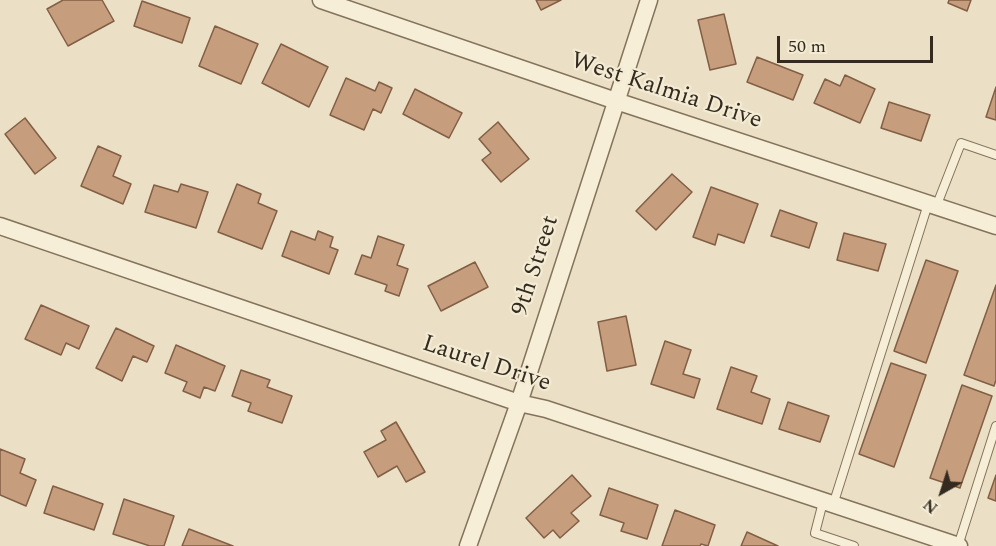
<!DOCTYPE html>
<html>
<head>
<meta charset="utf-8">
<style>
	body { margin:0 }
	#map { position:relative; width:996px; height:546px; overflow:hidden; background:#ebe0c5; font-family:Spectral,serif }
	canvas { display:block }
	.north { position:absolute; left:912px; top:462px; width:60px; height:60px; -webkit-text-stroke:4px #f3ebd4; paint-order:stroke; rotate:219deg; font-size:16px; font-weight:700; line-height:24px; text-align:center; color:#352a1f }
	.north::after { content:''; display:block; margin:auto; width:21px; height:27px; background:#352a1f; clip-path:polygon(50% 0,100% 100%,50% 72%,0 100%) }
	.scale { position:absolute; left:777px; top:36px; width:156px; height:27px; box-sizing:border-box; border:3px solid #352a1f; border-top:0; padding-left:8px; font-size:18px; line-height:21px; white-space:nowrap; color:#352a1f; -webkit-text-stroke:4px #f3ebd4; paint-order:stroke }
</style>
</head>
<body>
<div id="map">
<canvas width="996" height="546"></canvas>
<div class="north">N</div>
<div class="scale">50 m</div>
</div>
<script>
const ctx = document.querySelector('canvas').getContext('2d');
ctx.lineJoin = 'round';
function fill(path, color) {
  ctx.fillStyle = color;
  ctx.fill(path, 'evenodd');
}
function toPath(rows) {
  const path = new Path2D();
  for (const r of rows) {
    path.moveTo(r[0], r[1]);
    for (let i = 2; i < r.length; i += 2) path.lineTo(r[i], r[i + 1]);
  }
  return path;
}
function strokePath(path, color, width, dash) {
  ctx.strokeStyle = color;
  ctx.lineWidth = width;
  ctx.lineCap = dash ? 'butt' : 'round';
  ctx.setLineDash(dash || []);
  ctx.stroke(path);
}
function drawText(font, color, halo, rows, align = 'center') {
  ctx.font = font + ' Spectral,serif';
  ctx.lineWidth = 4.5;
  ctx.setLineDash([]);
  ctx.textBaseline = 'middle';
  ctx.strokeStyle = halo;
  ctx.fillStyle = color;
  for (const [text, x, y, turn = 0] of rows) {
    ctx.save();
    ctx.translate(x, y);
    ctx.rotate((+turn || 0) * Math.PI / 180);
    ctx.textAlign = isNaN(turn) ? turn : align;
    if (halo) ctx.strokeText(text, 0, 0);
    ctx.fillText(text, 0, 0);
    ctx.restore();
  }
}
const building = toPath([
	[63,0,102,0,114,21,68,46,47,9,63,0],
	[536,0,561,0,541,10,536,0],
	[949,0,971,0,967,11,948,3,949,0],
	[142,1,190,18,182,43,134,26,142,1],
	[724,14,736,64,710,70,698,20,724,14],
	[215,26,258,44,241,84,199,66,215,26],
	[281,44,328,67,309,107,262,83,281,44],
	[757,57,803,75,793,100,747,82,757,57],
	[845,75,875,89,860,123,814,103,825,79,840,86,845,75],
	[346,78,375,91,379,82,392,88,381,113,373,109,364,130,330,115,346,78],
	[996,87,996,120,986,117,996,87],
	[415,89,462,113,449,138,403,114,415,89],
	[889,102,930,115,921,141,881,128,889,102],
	[25,118,56,158,35,174,5,134,25,118],
	[498,122,529,159,501,182,482,160,491,153,479,139,498,122],
	[98,146,121,156,113,176,131,184,123,204,81,186,98,146],
	[672,174,692,192,656,230,636,211,672,174],
	[181,184,208,192,196,228,145,212,154,185,178,192,181,184],
	[237,184,261,194,258,203,277,211,262,249,218,232,237,184],
	[711,187,758,204,744,243,718,234,715,245,693,237,711,187],
	[780,210,817,223,809,248,771,236,780,210],
	[291,231,315,240,318,231,333,237,330,247,338,250,329,274,282,256,291,231],
	[844,233,886,244,878,271,837,260,844,233],
	[378,236,404,245,397,265,408,269,399,296,385,291,387,285,355,274,362,255,371,258,378,236],
	[926,260,958,271,926,363,894,351,926,260],
	[475,262,488,287,441,311,428,286,475,262],
	[996,285,996,380,994,386,964,375,996,285],
	[41,305,89,326,79,349,66,343,61,355,25,339,41,305],
	[626,316,636,365,607,371,598,322,626,316],
	[116,328,154,346,147,362,133,356,122,381,96,368,116,328],
	[665,341,691,350,683,374,700,379,694,398,651,384,665,341],
	[176,345,225,366,215,391,204,387,200,398,183,391,187,382,165,373,176,345],
	[891,363,926,375,894,467,859,454,891,363],
	[731,367,757,376,751,392,770,399,762,424,717,409,731,367],
	[241,370,270,380,267,387,292,396,282,423,248,411,251,403,232,396,241,370],
	[962,385,992,396,960,488,930,478,962,385],
	[788,402,829,416,820,442,779,429,788,402],
	[396,422,425,472,406,482,397,466,378,477,364,452,386,440,381,431,396,422],
	[0,449,25,459,20,473,36,480,26,506,0,495,0,449],
	[572,475,591,496,571,513,579,521,560,538,553,530,544,538,526,518,572,475],
	[996,475,996,501,988,498,996,475],
	[53,486,103,504,94,530,44,513,53,486],
	[609,488,658,505,647,539,621,531,624,523,600,515,609,488],
	[124,499,174,516,164,546,150,546,113,534,124,499],
	[675,510,715,525,708,546,701,544,700,546,662,546,675,510],
	[189,529,233,546,182,546,189,529],
	[747,532,778,546,741,546,747,532]
]);
const service = toPath([
	[936,207,961,143,996,155],
	[823,502,815,533,854,546],
	[833,505,928,204],
	[958,546,996,426]
]);
const minor = toPath([
	[321,0,616,101,996,226],
	[0,226,519,403,546,409,959,546],
	[468,546,519,403,649,0]
]);
const streetNames = [
	["West Kalmia Drive",666,92,18],
	["9th Street",537,266,-72],
	["Laurel Drive",486,365,18]
];
fill(building, '#c69e7d');
strokePath(building, '#825e44', 1.5);
strokePath(service, '#84735c', 10);
strokePath(minor, '#84735c', 19);
strokePath(service, '#f6eed7', 8);
strokePath(minor, '#f6eed7', 16);
drawText('24px', '#352a1f', '#f3ebd4', streetNames);
</script>
</body>
</html>
